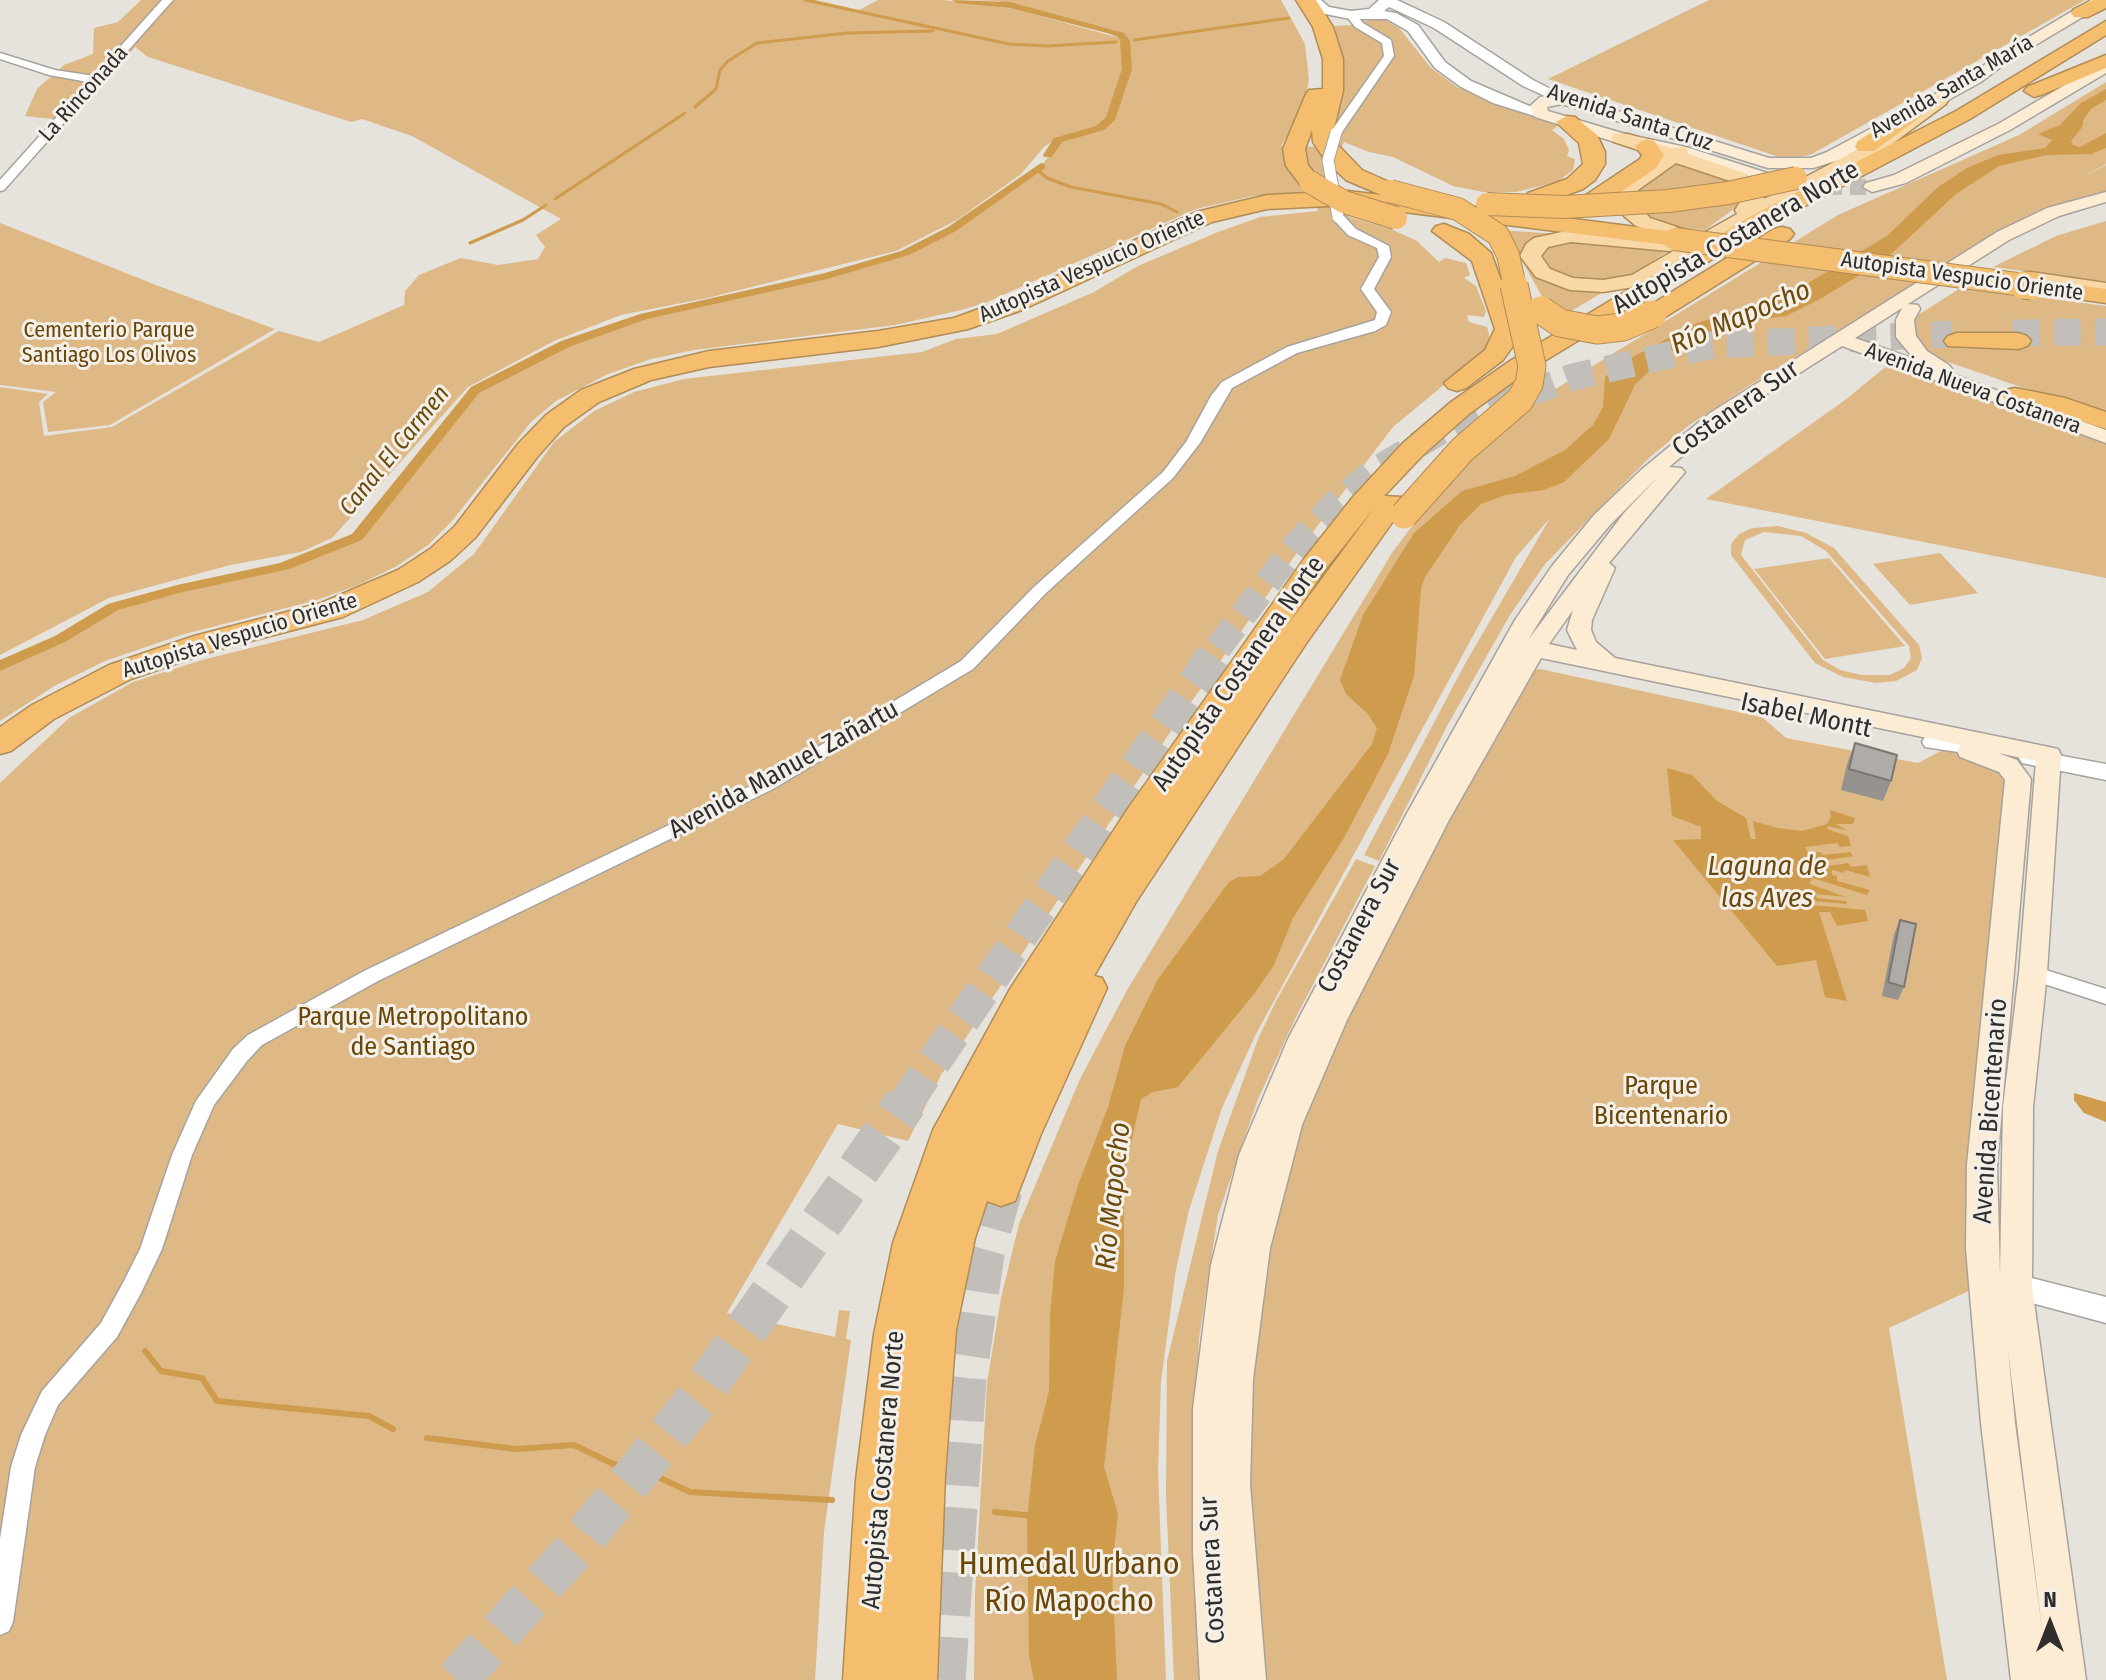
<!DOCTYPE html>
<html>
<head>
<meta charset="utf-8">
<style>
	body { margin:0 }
	#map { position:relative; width:2106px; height:1680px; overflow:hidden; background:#e6e2dc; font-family:"Fira Sans Condensed",sans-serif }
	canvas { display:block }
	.north { position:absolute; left:2010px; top:1584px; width:80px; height:80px; -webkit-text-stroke:6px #f3efe9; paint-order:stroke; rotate:0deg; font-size:22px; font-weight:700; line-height:32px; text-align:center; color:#302e2c }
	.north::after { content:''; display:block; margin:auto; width:28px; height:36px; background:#302e2c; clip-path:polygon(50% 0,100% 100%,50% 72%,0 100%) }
</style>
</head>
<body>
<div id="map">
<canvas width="2106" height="1680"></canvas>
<div class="north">N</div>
</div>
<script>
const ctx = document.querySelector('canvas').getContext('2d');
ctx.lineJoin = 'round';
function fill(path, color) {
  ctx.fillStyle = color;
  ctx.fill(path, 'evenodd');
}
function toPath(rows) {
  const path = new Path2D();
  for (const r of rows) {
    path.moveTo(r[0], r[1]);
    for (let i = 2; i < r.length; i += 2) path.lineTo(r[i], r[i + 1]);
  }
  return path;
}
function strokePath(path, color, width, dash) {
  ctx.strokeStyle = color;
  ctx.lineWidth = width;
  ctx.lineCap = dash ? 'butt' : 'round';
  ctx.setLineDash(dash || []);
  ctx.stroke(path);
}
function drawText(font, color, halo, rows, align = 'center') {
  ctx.font = font + ' "Fira Sans Condensed",sans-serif';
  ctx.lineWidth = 6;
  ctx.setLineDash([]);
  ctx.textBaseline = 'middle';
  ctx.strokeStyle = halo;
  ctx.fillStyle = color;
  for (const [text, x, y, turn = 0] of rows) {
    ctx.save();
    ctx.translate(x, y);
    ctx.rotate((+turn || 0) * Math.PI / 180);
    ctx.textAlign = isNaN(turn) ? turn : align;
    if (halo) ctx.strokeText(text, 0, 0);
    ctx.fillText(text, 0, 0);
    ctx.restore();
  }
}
const green = toPath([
	[141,0,816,0,859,10,878,0,943,0,1015,9,1116,37,1124,35,998,1,964,0,1281,0,1305,44,1309,80,1302,112,1281,146,1325,147,1342,91,1335,26,1353,25,1380,17,1399,28,1431,68,1457,87,1558,126,1552,130,1564,139,1569,150,1567,156,1575,159,1573,170,1557,182,1516,192,1483,192,1453,186,1393,157,1369,152,1344,142,1334,168,1349,217,1391,229,1417,241,1439,262,1445,258,1466,263,1470,275,1464,278,1476,286,1486,311,1484,317,1467,315,1469,322,1487,327,1491,342,1474,360,1393,427,1296,554,1175,725,941,1075,908,1141,838,1124,727,1313,835,1337,839,1310,850,1311,846,1339,851,1340,824,1532,815,1680,0,1680,0,783,69,718,133,682,202,660,363,620,428,592,474,554,554,442,594,411,634,392,684,379,922,352,956,339,997,334,1094,292,1138,266,1218,232,1260,217,1318,211,1310,193,1253,196,1196,209,985,303,961,310,895,325,694,350,651,359,608,374,556,401,531,422,452,521,428,545,397,566,358,585,317,600,181,635,105,661,56,685,0,721,0,669,63,641,115,609,177,591,285,568,360,538,479,391,567,345,645,318,828,278,907,255,955,230,1039,170,1059,141,1071,138,1060,136,1044,147,1021,174,957,220,896,251,707,298,621,315,554,341,468,387,332,538,301,552,230,565,109,598,0,655,0,387,48,394,39,402,44,436,112,427,279,331,319,342,404,305,405,291,419,275,441,266,461,258,498,265,538,259,545,247,536,235,561,219,412,136,362,119,351,122,148,57,135,47,71,121,25,116,37,89,64,65,93,54,94,28,118,22],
	[1709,0,2085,0,1812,154,1795,158,1779,157,1548,79],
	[2106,82,2106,164,2079,180,2106,165,2106,194,1916,283,1747,387,1688,426,1650,457,1545,564,1510,615,1447,726,1379,861,1364,855,1466,662,1550,518,1516,557,1256,1034,1222,1108,1189,1210,1176,1269,1161,1382,1158,1471,1166,1680,974,1680,975,1593,987,1383,1001,1298,1019,1224,1080,1079,1126,992,1392,553,1424,510,1500,430,1549,393,1838,215,2019,135],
	[1679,161,1737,180,1742,203,1705,230,1678,228,1648,221,1630,193],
	[2106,221,2106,282,1993,267,2056,236],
	[0,223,156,285,275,329,110,425,48,432,43,402,56,392,0,385],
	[1499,230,1558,234,1527,264,1605,291,1563,316,1545,302,1520,257],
	[1562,239,1670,250,1632,275,1589,283,1552,273,1541,260,1544,249],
	[1962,287,2106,306,2106,416,1945,361,1920,346,1915,341,1912,325,1915,317],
	[1888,365,2106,444,2106,578,1706,499,1845,400],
	[1778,526,1806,533,1834,548,1919,645,1922,658,1917,670,1896,681,1876,683,1843,677,1815,663,1731,555,1731,544,1739,534,1752,528],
	[1764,532,1801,536,1826,551,1909,646,1911,658,1904,668,1890,675,1861,675,1840,670,1823,660,1741,555,1745,540],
	[1940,553,1978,593,1910,605,1873,564],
	[1829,558,1905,646,1825,659,1754,569],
	[1540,669,1762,717,1786,738,1918,763,1943,750,1984,759,2009,779,1973,1289,1889,1328,1947,1680,1262,1680,1246,1484,1250,1367,1262,1259,1306,1108,1385,936,1531,670],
	[1356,859,1375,866,1295,1019,1258,1099,1218,1215,1199,1338,1193,1459,1209,1680,1174,1680,1166,1495,1167,1361,1218,1151,1258,1039,1275,1003]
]);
const water = toPath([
	[2106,89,2106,100,2091,109,2083,120,2083,126,2071,141,2073,145,2080,147,2106,133,2106,148,2091,154,2047,155,1999,166,1956,194,1886,259,1820,299,1786,316,1730,324,1696,338,1666,355,1643,377,1635,385,1609,439,1564,482,1544,490,1505,495,1481,504,1460,525,1425,577,1421,588,1414,676,1388,754,1344,838,1293,918,1274,965,1254,994,1178,1087,1153,1092,1141,1099,1124,1175,1124,1288,1104,1467,1118,1514,1112,1569,1117,1680,1034,1680,1029,1656,1027,1520,1035,1445,1049,1391,1050,1316,1055,1261,1078,1185,1108,1107,1125,1046,1158,979,1229,882,1238,877,1260,876,1284,859,1372,744,1377,728,1367,713,1346,694,1340,680,1363,615,1414,533,1462,491,1515,476,1565,450,1593,425,1603,407,1605,377,1627,360,1697,323,1765,302,1803,286,1887,236,1938,187,1967,168,1998,155,2045,148,2052,140,2038,134,2060,125,2081,103],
	[1667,768,1692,775,1717,801,1746,818,1751,839,1756,839,1753,821,1778,828,1802,831,1827,824,1831,817,1830,810,1855,818,1853,824,1836,824,1848,831,1828,826,1827,829,1848,836,1851,846,1840,847,1837,843,1805,847,1808,853,1820,852,1823,855,1850,852,1853,856,1809,863,1812,868,1848,863,1851,867,1867,865,1870,877,1845,870,1844,873,1832,870,1832,875,1837,876,1837,881,1870,890,1867,895,1812,878,1810,884,1846,897,1816,894,1817,898,1846,901,1847,904,1811,901,1812,905,1865,910,1868,921,1837,926,1830,912,1819,912,1847,1001,1825,997,1816,960,1777,966,1673,840,1701,839,1701,827,1672,816],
	[2074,1093,2106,1102,2106,1122,2084,1113,2074,1100]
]);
const streamFar1 = toPath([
	[805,0,1009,44,1047,46,1116,42],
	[1134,40,1289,18],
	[695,107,716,89,720,70,728,61,757,43,847,33,933,31],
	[1036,169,1047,178,1071,187,1161,204,1177,212],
	[555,199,685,113],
	[470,243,523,220,546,205]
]);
const stream = toPath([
	[145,1351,161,1371,202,1378,217,1401,369,1416,393,1429],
	[427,1438,516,1449,574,1445,613,1464,637,1467,690,1492,832,1500],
	[995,1512,1034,1516]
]);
const canal = toPath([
	[952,0,1010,2,1124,33,1130,41,1132,69,1115,120,1104,130,1062,142,1052,157,1044,157,1043,155,1054,138,1096,126,1106,117,1122,69,1120,41,1118,37,1107,33,1010,8,957,3,952,0],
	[1041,163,1045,164,1045,168,956,231,909,255,827,279,647,319,569,347,479,393,362,540,289,569,179,593,118,610,65,642,0,671,0,660,55,636,108,604,177,585,280,563,352,534,471,387,561,341,640,314,825,273,901,251,948,227,1041,163]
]);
const secondaryTunnel = toPath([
	[1802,187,1872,187]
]);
const motorwayTunnelFar2 = toPath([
	[2013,333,2106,332],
	[1218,648,1297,544,1335,504,1378,469,1447,427,1495,405,1573,377,1712,345,1952,334]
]);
const motorwayTunnelFar1 = toPath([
	[905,1104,1220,646]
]);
const motorwayTunnel = toPath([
	[457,1680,575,1549,698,1398,906,1102],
	[944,1680,965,1378,983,1254,1001,1189]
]);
const minor = toPath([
	[162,0,173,0,4,190,0,191,0,180,88,82,49,75,0,59,0,53,55,70,94,76,162,0],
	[1347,13,1355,13,1363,23,1391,40,1394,56,1340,135,1336,136,1330,133,1384,56,1382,43,1355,27,1346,15,1347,13],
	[1334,214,1342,214,1356,229,1389,246,1391,257,1374,289,1391,312,1386,325,1375,331,1297,353,1232,388,1200,443,1173,478,1046,593,973,669,773,789,378,981,262,1045,247,1061,214,1105,192,1155,162,1249,140,1295,117,1337,58,1405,45,1435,35,1467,13,1622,9,1631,0,1635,0,1539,11,1467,21,1435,42,1391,101,1323,124,1281,140,1249,172,1155,196,1101,233,1049,248,1035,364,971,761,781,961,661,1034,587,1163,472,1186,442,1211,396,1222,382,1287,347,1375,320,1377,312,1361,289,1379,257,1377,248,1348,235,1334,220,1334,214],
	[2033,966,2106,989,2106,1004,2026,978,2023,973,2026,968,2033,966]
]);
const tertiary = toPath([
	[1306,0,1321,0,1329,7,1351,11,1369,9,1379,0,1397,0,1444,22,1533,80,1570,99,1563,103,1558,102,1523,86,1434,28,1389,7,1384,11,1396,13,1418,25,1445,62,1471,81,1548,114,1541,118,1493,103,1461,87,1435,68,1408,31,1387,19,1351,19,1320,13,1306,0],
	[1933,734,1978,739,1986,742,1989,747,1986,752,1978,755,1925,747,1922,742,1925,737,1933,734],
	[2030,750,2106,764,2106,780,2022,763,2019,758,2022,753,2030,750],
	[2016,1274,2106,1297,2106,1323,2006,1296,2001,1287,2006,1278,2016,1274]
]);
const secondary = toPath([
	[2091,0,2106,0,2106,3,2007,62,1981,82,1839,160,1813,168,1768,168,1562,104,1547,107,1548,111,1625,134,1686,147,1780,177,1783,181,1780,185,1774,186,1676,155,1615,142,1535,117,1530,106,1540,97,1563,94,1769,158,1811,158,1827,152,1969,76,1997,56,2091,0],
	[2106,61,2106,73,2010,130,1906,183,1872,192,1863,187,1866,183,1894,175,1998,124,2106,61],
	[2106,192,2106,202,2059,216,2009,240,1908,304,1918,305,1920,309,1914,320,1916,336,1927,351,1949,365,1952,369,1949,373,2106,430,2106,443,1842,346,1724,421,1669,467,1681,468,1685,472,1609,563,1615,568,1592,620,1591,630,1596,642,1615,658,2049,747,2058,749,2061,755,2047,973,2033,1107,2032,1287,2086,1680,2011,1680,1981,1423,1966,1249,1967,1165,2005,780,1999,772,1960,757,1957,751,1961,745,1541,658,1449,820,1347,1020,1302,1125,1270,1248,1253,1379,1250,1484,1266,1680,1200,1680,1193,1552,1193,1409,1211,1265,1239,1155,1288,1039,1406,815,1515,620,1552,566,1594,515,1641,470,1710,413,1997,232,2047,208,2106,192],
	[1902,308,1896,320,1896,337,1914,359,1855,338,1902,308],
	[1660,475,1624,513,1528,640,1568,575,1610,525,1660,475],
	[1573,610,1567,630,1577,650,1549,644,1573,610],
	[1998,753,2036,761,2019,973,2003,1107,2000,1274,1997,1165,2031,779,2017,760,1998,753],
	[2008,1350,2043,1637,2015,1423,2008,1350]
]);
const primary = toPath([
	[1939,94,1946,96,1948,100,1946,104,1880,153,1744,226,1646,285,1603,292,1570,290,1536,277,1520,256,1526,244,1534,238,1571,230,1669,239,1676,241,1679,245,1677,248,1737,214,1735,210,1745,194,1733,182,1676,163,1638,190,1634,199,1650,218,1686,230,1689,234,1679,240,1636,226,1624,216,1614,199,1622,183,1659,157,1614,142,1611,138,1614,134,1628,134,1671,148,1687,147,1688,154,1747,174,1765,193,1764,199,1866,145,1939,94],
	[1571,242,1669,251,1675,250,1632,275,1603,280,1573,278,1550,269,1541,256,1548,247,1571,242],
	[2031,272,2106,283,2106,295,2023,283,2020,278,2023,273,2031,272]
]);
const motorway = toPath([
	[1296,0,1316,0,1333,27,1343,59,1343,91,1334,128,1335,142,1362,170,1398,186,1401,191,1394,197,1558,217,1553,212,1556,207,1583,197,1640,159,1642,155,1635,146,1646,139,1654,141,1664,155,1656,168,1599,207,1566,218,1675,232,1683,234,1687,239,1683,244,1675,246,1348,205,1267,209,1212,222,1022,310,968,329,878,347,709,367,651,380,599,402,564,427,538,456,475,538,450,561,418,582,343,617,216,650,131,679,54,719,11,751,0,754,0,727,32,705,109,665,194,636,321,603,398,570,430,549,455,526,518,444,546,415,581,390,634,369,709,351,878,331,954,318,1004,300,1196,212,1267,195,1348,191,1381,195,1346,180,1325,160,1313,142,1312,130,1305,149,1308,165,1321,182,1318,187,1302,187,1286,166,1283,149,1306,94,1309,90,1323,89,1323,59,1313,27,1296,0],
	[2093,0,2106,0,2106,8,2088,17,2074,17,2071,13,2074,9,2093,0],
	[2106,21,2106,35,1970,119,1767,226,1528,371,1469,414,1423,455,1384,496,1402,497,1406,503,1305,645,1136,902,1094,976,1102,978,1107,988,1041,1134,1015,1201,1001,1206,987,1201,975,1238,956,1330,945,1475,937,1680,843,1680,856,1480,874,1334,893,1243,933,1130,1010,989,1127,810,1304,559,1353,497,1403,443,1451,402,1510,361,1751,216,1956,111,2106,21],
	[1375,507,1287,626,1324,571,1375,507],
	[2106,55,2106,68,2041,95,2034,97,2024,91,2027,87,2106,55],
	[1912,108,1919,110,1923,114,1919,118,1874,151,1858,151,1855,146,1858,141,1905,110,1912,108],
	[1567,116,1575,117,1597,135,1605,152,1605,164,1595,180,1583,189,1544,203,1528,203,1525,198,1528,193,1567,179,1583,164,1579,143,1556,122,1567,116],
	[1444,224,1469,234,1491,253,1519,329,1518,339,1503,360,1466,388,1457,391,1448,388,1444,383,1485,350,1495,329,1472,261,1432,231,1436,226,1444,224],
	[1782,227,1790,229,1794,234,1790,239,1662,319,1653,321,1644,319,1641,314,1644,309,1774,229,1782,227],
	[2032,279,2106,289,2106,303,2023,291,2020,286,2023,281,2032,279],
	[1957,333,2018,333,2027,336,2031,341,2027,346,2018,349,1948,346,1944,341,1948,336,1957,333],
	[2015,388,2065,398,2106,412,2106,429,2050,411,2006,402,2002,396,2006,390,2015,388]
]);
const minorBridge = toPath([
	[1336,133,1328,160,1338,217]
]);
const motorwayBridgeFar1 = toPath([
	[1310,182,1344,202,1396,218],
	[1390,191,1458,209,1498,235,1508,255,1515,287],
	[1487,204,1564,207,1668,201,1728,193,1796,178],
	[1675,239,2032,286]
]);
const motorwayBridge = toPath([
	[2023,285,2032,286],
	[1541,310,1560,323,1597,330,1623,327,1653,314],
	[1404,515,1462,450,1520,400,1529,384,1532,366,1514,285]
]);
const wall = toPath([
	[1855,743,1891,781,1883,801,1841,790,1847,764],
	[1900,920,1904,987,1898,1000,1882,996,1894,934]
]);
const building = toPath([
	[1855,743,1897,755,1891,781,1849,769,1855,743],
	[1900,920,1916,924,1904,987,1888,982,1900,920]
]);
const farStreetnames = [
	["Avenida Santa María",1952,87,-30],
	["La Rinconada",84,94,-48],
	["Avenida Santa Cruz",1630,118,18],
	["Autopista Vespucio Oriente",1092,267,-24],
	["Autopista Vespucio Oriente",1962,277,8],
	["Avenida Nueva Costanera",1973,389,20],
	["Autopista Vespucio Oriente",240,636,-17]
];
const farParknames = [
	["Cementerio Parque",109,331],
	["Santiago Los Olivos",109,356]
];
const farWaternames = [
	["Canal El Carmen",395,451,-51]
];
const streetNames = [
	["Autopista Costanera Norte",1736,238,-30],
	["Costanera Sur",1736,409,-35],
	["Autopista Costanera Norte",1239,674,-55],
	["Isabel Montt",1806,716,12],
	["Avenida Manuel Zañartu",784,770,-29],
	["Costanera Sur",1360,926,-62],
	["Avenida Bicentenario",1991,1111,-86],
	["Autopista Costanera Norte",884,1470,-85],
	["Costanera Sur",1213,1570,-93]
];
const parkNames = [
	["Parque Metropolitano",413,1018],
	["de Santiago",413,1048],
	["Parque",1661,1087],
	["Bicentenario",1661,1117]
];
const waterNames = [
	["Río Mapocho",1741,318,-23],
	["Laguna de",1767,867],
	["las Aves",1767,899],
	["Río Mapocho",1114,1196,-84]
];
const nearParknames = [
	["Humedal Urbano",1069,1565],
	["Río Mapocho",1069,1602]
];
fill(green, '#deb986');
fill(water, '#cf9b4d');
strokePath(streamFar1, '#cf9b4d', 3);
strokePath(stream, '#cf9b4d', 6);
fill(canal, '#cf9b4d');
strokePath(secondaryTunnel, '#c2beb9', 16, [16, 8]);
strokePath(motorwayTunnelFar2, '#c2beb9', 27, [27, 14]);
strokePath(motorwayTunnelFar1, '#c2beb9', 34, [34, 17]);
strokePath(motorwayTunnel, '#c2beb9', 43, [43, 22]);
strokePath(minor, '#a6a29d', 3);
strokePath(tertiary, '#a6a29d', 3);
strokePath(secondary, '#a6a29d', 3);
strokePath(primary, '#b08c57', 3);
strokePath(motorway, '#b08c57', 3);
fill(minor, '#fff');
fill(tertiary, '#fff');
fill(secondary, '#fcecd4');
fill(primary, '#f9d8a8');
fill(motorway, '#f5be6e');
strokePath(minorBridge, '#a6a29d', 13, []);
strokePath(motorwayBridgeFar1, '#b08c57', 24, []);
strokePath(motorwayBridge, '#b08c57', 29, []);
strokePath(minorBridge, '#fff', 11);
strokePath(motorwayBridgeFar1, '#f5be6e', 22);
strokePath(motorwayBridge, '#f5be6e', 27);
fill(wall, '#96938f');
fill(building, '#afaba6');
strokePath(building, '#7a7874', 2);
drawText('22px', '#302e2c', '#f3efe9', farStreetnames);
drawText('22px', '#694605', '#f3efe9', farParknames);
drawText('italic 24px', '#6c4a0b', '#f3efe9', farWaternames);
drawText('26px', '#302e2c', '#f3efe9', streetNames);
drawText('26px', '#694605', '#f3efe9', parkNames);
drawText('italic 28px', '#6c4a0b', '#f3efe9', waterNames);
drawText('32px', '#694605', '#f3efe9', nearParknames);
</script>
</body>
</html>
